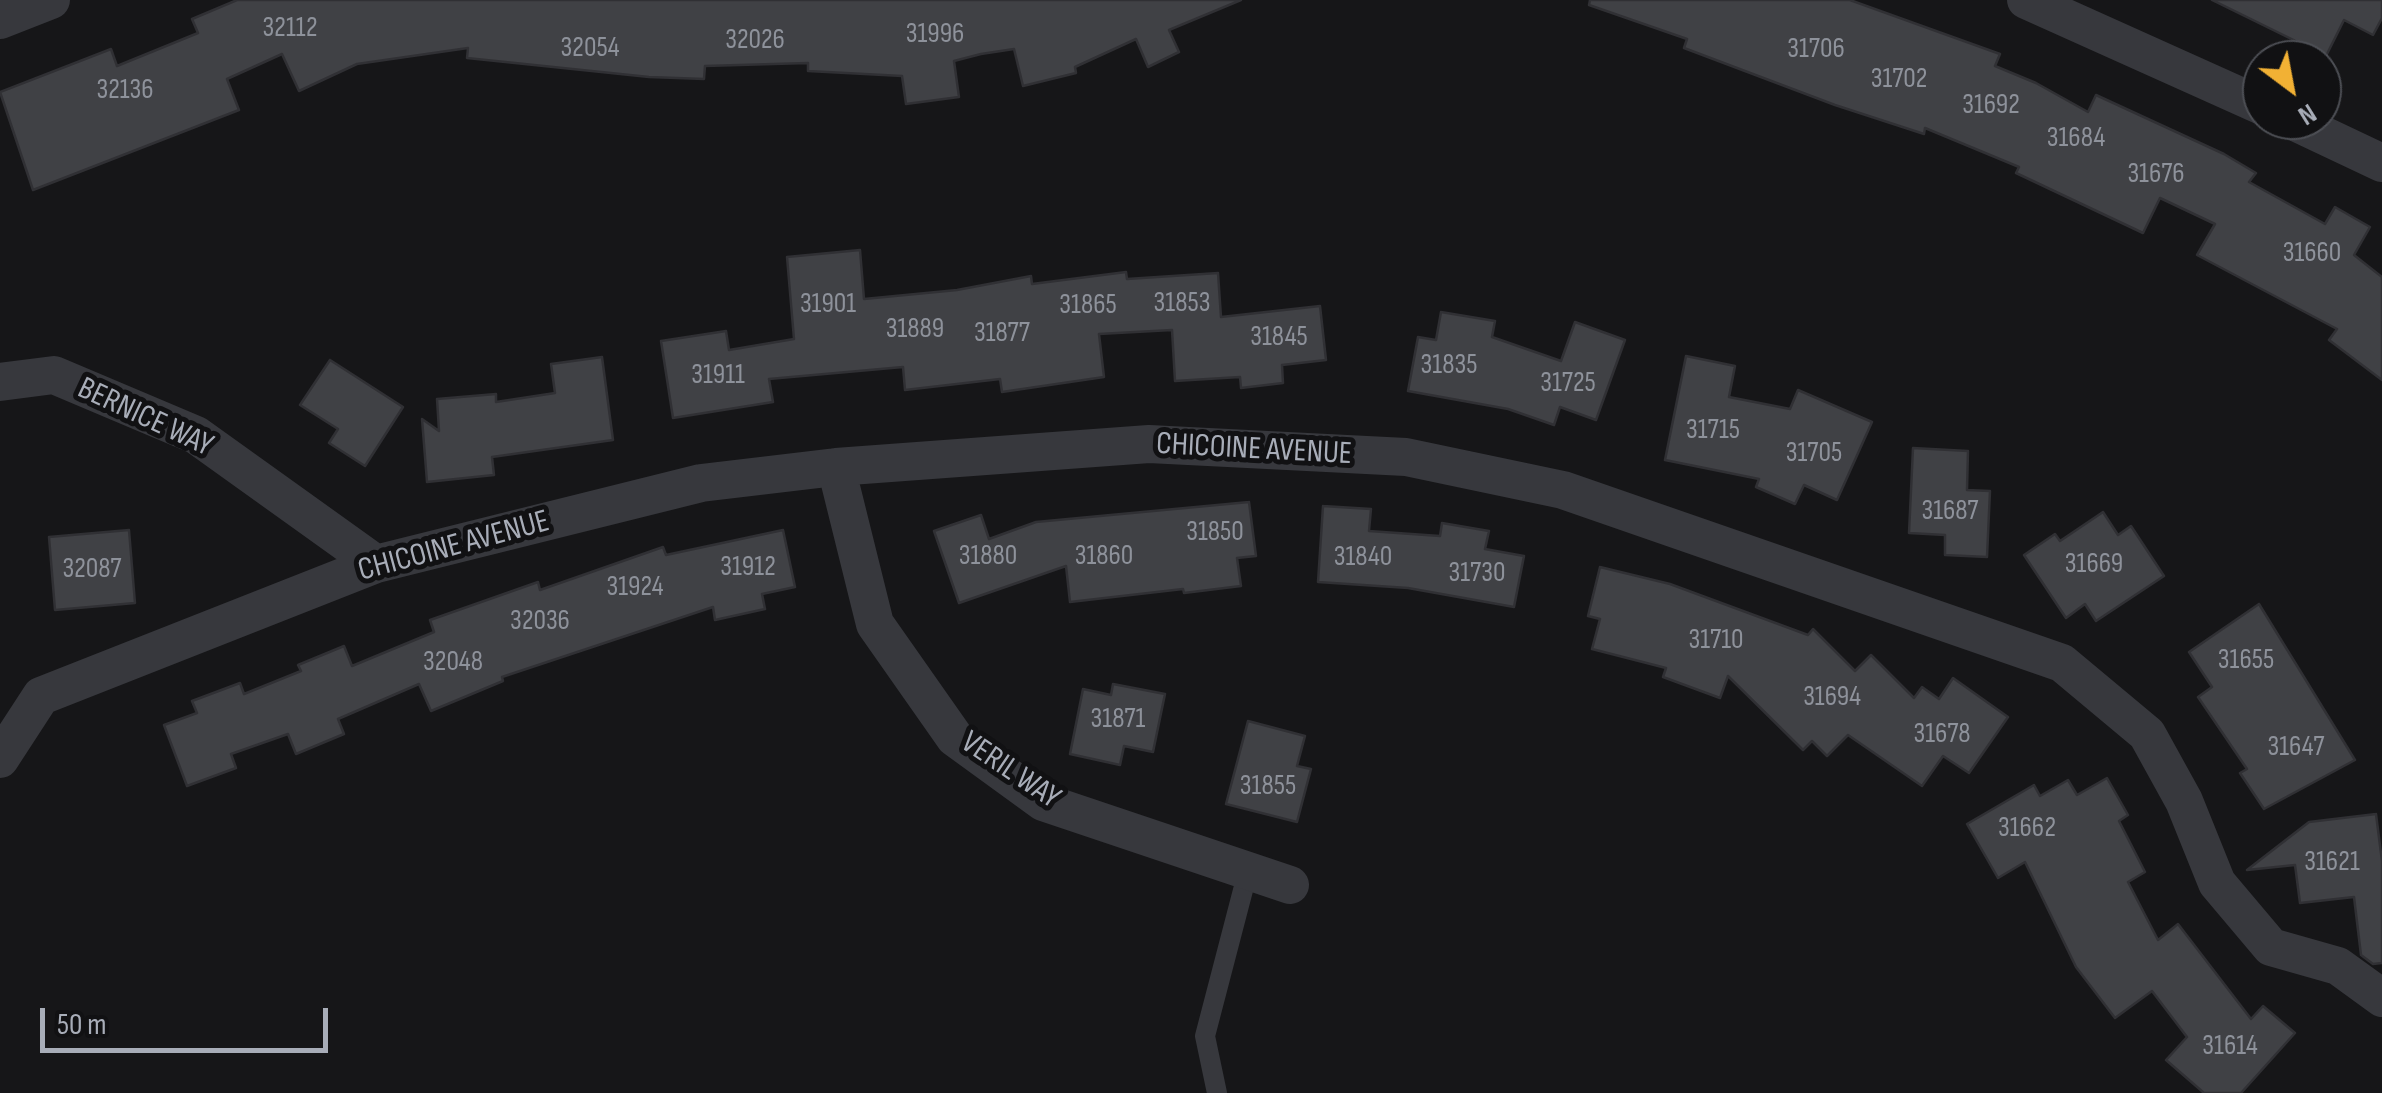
<!DOCTYPE html>
<html>
<head>
<meta charset="utf-8">
<style>
	body { margin:0 }
	#map { position:relative; width:2382px; height:1093px; overflow:hidden; background:#161618; font-family:"Sofia Sans Condensed",sans-serif }
	canvas { display:block }
	.north { position:absolute; left:2242px; top:40px; width:100px; height:100px; box-sizing:border-box; background:#111113; border:2px solid #4d4f55; border-radius:50%; rotate:148deg; font-size:28px; font-weight:700; line-height:40px; text-align:center; color:#a8adb8 }
	.north::after { content:''; display:block; margin:auto; width:35px; height:45px; background:#f2b134; clip-path:polygon(50% 0,100% 100%,50% 72%,0 100%) }
	.scale { position:absolute; left:40px; top:1008px; width:288px; height:45px; box-sizing:border-box; border:5px solid #a8adb8; border-top:0; padding-left:12px; font-size:30px; line-height:35px; white-space:nowrap; color:#a8adb8; -webkit-text-stroke:8px #111113; paint-order:stroke }
</style>
</head>
<body>
<div id="map">
<canvas width="2382" height="1093"></canvas>
<div class="north">N</div>
<div class="scale">50 m</div>
</div>
<script>
const ctx = document.querySelector('canvas').getContext('2d');
ctx.lineJoin = 'round';
function fill(path, color) {
  ctx.fillStyle = color;
  ctx.fill(path, 'evenodd');
}
function toPath(rows) {
  const path = new Path2D();
  for (const r of rows) {
    path.moveTo(r[0], r[1]);
    for (let i = 2; i < r.length; i += 2) path.lineTo(r[i], r[i + 1]);
  }
  return path;
}
function strokePath(path, color, width, dash) {
  ctx.strokeStyle = color;
  ctx.lineWidth = width;
  ctx.lineCap = dash ? 'butt' : 'round';
  ctx.setLineDash(dash || []);
  ctx.stroke(path);
}
function drawText(font, color, halo, rows, align = 'center') {
  ctx.font = font + ' "Sofia Sans Condensed",sans-serif';
  ctx.lineWidth = 10;
  ctx.setLineDash([]);
  ctx.textBaseline = 'middle';
  ctx.strokeStyle = halo;
  ctx.fillStyle = color;
  for (const [text, x, y, turn = 0] of rows) {
    ctx.save();
    ctx.translate(x, y);
    ctx.rotate((+turn || 0) * Math.PI / 180);
    ctx.textAlign = isNaN(turn) ? turn : align;
    if (halo) ctx.strokeText(text, 0, 0);
    ctx.fillText(text, 0, 0);
    ctx.restore();
  }
}
const building = toPath([
	[237,0,1241,0,1169,30,1179,52,1148,67,1136,39,1075,67,1076,73,1023,86,1014,49,981,54,954,61,959,97,906,104,902,76,808,71,808,63,705,66,704,79,649,77,467,58,468,48,357,64,299,91,282,54,227,79,239,110,33,190,0,92,111,49,117,66,198,33,192,19,237,0],
	[1590,0,1850,0,2000,54,1995,66,2036,83,2088,112,2096,95,2224,154,2256,173,2249,182,2325,224,2335,207,2370,227,2354,255,2382,277,2382,380,2329,340,2337,329,2197,255,2215,224,2160,198,2143,233,2016,173,2019,167,1925,128,1924,134,1835,105,1684,48,1687,39,1589,5,1590,0],
	[2212,0,2382,0,2382,18,2373,35,2344,20,2326,56,2212,0],
	[860,250,864,299,957,290,1031,276,1032,284,1126,272,1127,279,1218,273,1221,317,1320,306,1326,360,1282,365,1283,383,1241,388,1240,377,1175,381,1172,330,1099,334,1104,377,1002,392,1000,379,905,390,903,367,769,379,773,402,673,418,661,341,726,331,729,350,794,339,787,257,860,250],
	[1441,312,1495,321,1492,337,1561,361,1575,322,1625,340,1596,420,1560,407,1554,425,1508,409,1408,391,1418,337,1436,340,1441,312],
	[1686,356,1735,366,1729,397,1790,409,1798,390,1872,422,1837,500,1804,485,1795,504,1756,487,1759,479,1665,460,1686,356],
	[602,357,613,440,492,457,494,475,427,482,422,419,439,431,437,399,496,394,496,402,555,393,551,364,602,357],
	[330,360,403,407,365,466,329,443,338,429,300,405,330,360],
	[1913,448,1968,451,1967,490,1990,491,1987,557,1945,555,1945,535,1909,533,1913,448],
	[1249,502,1256,556,1237,558,1241,586,1184,593,1183,589,1070,602,1066,566,959,603,934,531,981,515,989,539,1036,522,1249,502],
	[1323,506,1371,509,1369,531,1440,536,1442,523,1489,531,1485,549,1524,556,1514,607,1408,588,1318,582,1323,506],
	[2103,512,2118,535,2131,526,2164,576,2096,621,2085,604,2066,618,2024,555,2055,534,2060,541,2103,512],
	[129,530,135,603,55,610,49,537,129,530],
	[783,530,795,587,762,594,765,609,715,620,713,607,502,677,503,681,431,711,419,684,338,719,344,734,296,754,288,734,231,754,236,768,187,786,164,725,197,713,192,701,240,683,244,694,301,671,298,665,344,646,352,666,434,632,430,620,538,582,540,590,663,547,666,555,783,530],
	[1600,567,1670,584,1808,635,1813,629,1855,671,1871,655,1914,698,1922,687,1939,699,1953,678,2008,717,1969,773,1943,756,1922,786,1848,735,1827,756,1812,741,1803,750,1728,676,1720,698,1663,677,1666,668,1592,649,1600,619,1588,616,1600,567],
	[2259,604,2355,760,2264,809,2240,773,2247,769,2198,697,2212,687,2189,652,2259,604],
	[1113,684,1165,694,1153,752,1124,746,1120,765,1070,754,1083,689,1111,695,1113,684],
	[1248,721,1305,736,1297,766,1311,769,1297,822,1226,804,1248,721],
	[2107,778,2128,815,2119,821,2145,872,2128,882,2158,940,2178,924,2251,1019,2263,1006,2295,1033,2241,1093,2204,1093,2166,1060,2187,1037,2152,991,2115,1018,2076,967,2025,862,1998,878,1967,824,2034,785,2040,796,2068,780,2077,795,2107,778],
	[2376,814,2382,861,2382,963,2373,964,2361,955,2354,897,2300,903,2295,865,2247,870,2309,822,2376,814]
]);
const service = toPath([
	[1217,1093,1205,1036,1248,871]
]);
const minor = toPath([
	[2026,0,2262,106],
	[0,20,51,0],
	[2291,120,2382,163],
	[0,382,54,375,196,435,376,564],
	[836,467,875,624,955,738,1043,802,1290,885],
	[0,759,41,696,376,564,701,483,836,467,1149,444,1406,457,1563,490,2062,663,2147,734,2184,801,2217,883,2271,947,2338,966,2382,998]
]);
const numberNames = [
	["32112",290,29],
	["31996",935,35],
	["32026",755,41],
	["32054",590,49],
	["31706",1816,50],
	["31702",1899,80],
	["32136",125,91],
	["31692",1991,106],
	["31684",2076,139],
	["31676",2156,175],
	["31660",2312,254],
	["31853",1182,304],
	["31901",828,305],
	["31865",1088,306],
	["31889",915,330],
	["31877",1002,334],
	["31845",1279,338],
	["31835",1449,366],
	["31911",718,376],
	["31725",1568,384],
	["31715",1713,431],
	["31705",1814,454],
	["31687",1950,512],
	["31850",1215,533],
	["31880",988,557],
	["31860",1104,557],
	["31840",1363,558],
	["31669",2094,565],
	["31912",748,568],
	["32087",92,570],
	["31730",1477,574],
	["31924",635,588],
	["32036",540,622],
	["31710",1716,641],
	["31655",2246,661],
	["32048",453,663],
	["31694",1832,698],
	["31871",1118,720],
	["31678",1942,735],
	["31647",2296,748],
	["31855",1268,787],
	["31662",2027,829],
	["31621",2332,863],
	["31614",2230,1047]
];
const streetNames = [
	["BERNICE WAY",145,418,25],
	["CHICOINE AVENUE",1254,450,3],
	["CHICOINE AVENUE",454,547,-15],
	["VERIL WAY",1010,771,34]
];
fill(building, '#404145');
strokePath(building, '#303034', 2.5);
strokePath(service, '#37383d', 20);
strokePath(minor, '#37383d', 38);
drawText('28px', '#8e929b', null, numberNames);
drawText('32px', '#a8adb8', '#111113', streetNames);
</script>
</body>
</html>
